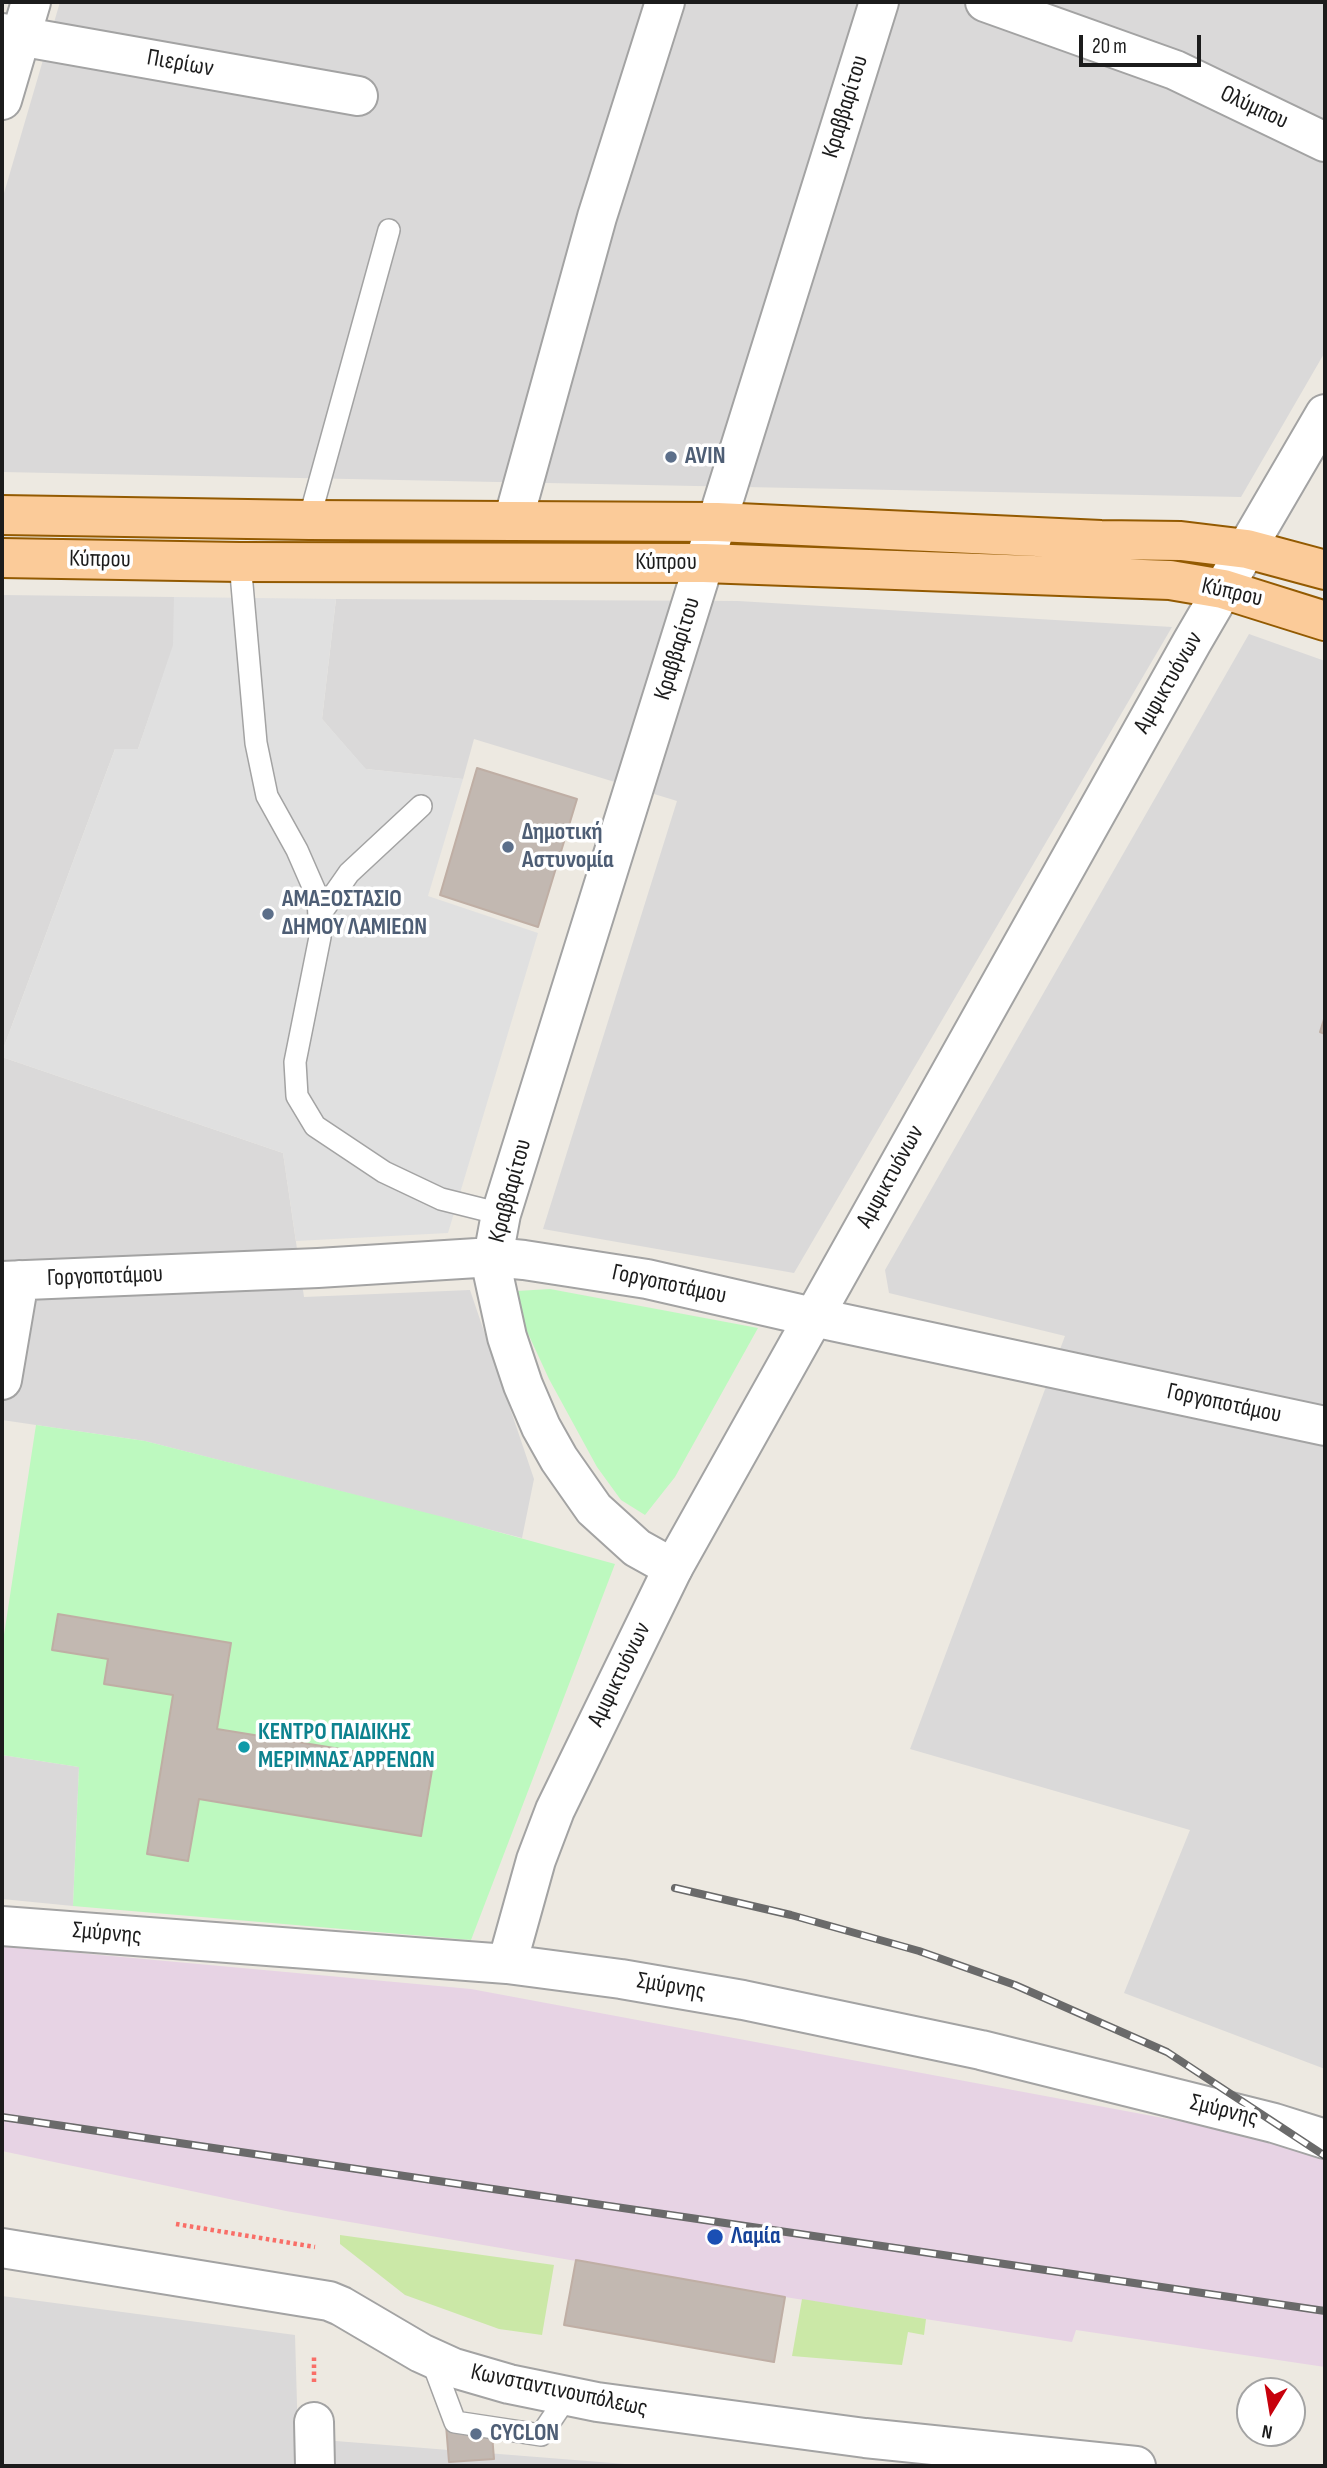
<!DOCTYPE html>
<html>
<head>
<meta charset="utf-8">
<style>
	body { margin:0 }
	#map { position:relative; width:1327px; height:2468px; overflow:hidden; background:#ede9e1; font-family:"Sofia Sans Condensed",sans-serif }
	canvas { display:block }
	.frame { position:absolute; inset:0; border:4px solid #1c1c1c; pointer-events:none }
	.north { position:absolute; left:1236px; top:2377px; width:70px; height:70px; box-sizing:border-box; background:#fff; border:2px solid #a4a4a4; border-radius:50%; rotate:191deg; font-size:19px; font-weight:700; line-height:28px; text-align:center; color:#1c1c1c }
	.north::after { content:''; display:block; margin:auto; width:24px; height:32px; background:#c7010c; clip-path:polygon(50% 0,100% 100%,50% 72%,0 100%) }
	.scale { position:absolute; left:1079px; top:35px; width:122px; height:32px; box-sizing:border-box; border:4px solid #1c1c1c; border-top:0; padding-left:9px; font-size:21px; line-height:24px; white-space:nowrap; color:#1c1c1c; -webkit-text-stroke:5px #fff; paint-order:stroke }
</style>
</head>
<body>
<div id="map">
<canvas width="1327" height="2468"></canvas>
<div class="frame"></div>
<div class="north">N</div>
<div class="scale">20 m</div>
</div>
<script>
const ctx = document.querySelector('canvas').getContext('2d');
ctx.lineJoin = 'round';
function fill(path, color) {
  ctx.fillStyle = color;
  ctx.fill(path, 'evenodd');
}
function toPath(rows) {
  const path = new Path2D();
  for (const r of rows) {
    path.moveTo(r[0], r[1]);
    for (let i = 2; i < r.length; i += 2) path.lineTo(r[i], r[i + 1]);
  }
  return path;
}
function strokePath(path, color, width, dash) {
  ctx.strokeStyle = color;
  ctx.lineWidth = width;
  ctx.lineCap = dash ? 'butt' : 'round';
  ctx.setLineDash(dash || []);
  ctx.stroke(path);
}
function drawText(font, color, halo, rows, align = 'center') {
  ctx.font = font + ' "Sofia Sans Condensed",sans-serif';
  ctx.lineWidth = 7;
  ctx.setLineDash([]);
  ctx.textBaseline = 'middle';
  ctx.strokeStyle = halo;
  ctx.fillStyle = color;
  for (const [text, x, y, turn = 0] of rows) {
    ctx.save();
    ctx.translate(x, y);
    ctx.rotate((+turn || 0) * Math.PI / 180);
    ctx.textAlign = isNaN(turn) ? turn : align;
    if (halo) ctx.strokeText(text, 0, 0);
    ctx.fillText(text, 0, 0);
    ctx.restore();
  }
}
const residential = toPath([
	[60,2,1325,2,1325,352,1241,497,2,472,2,200],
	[2,595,174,597,174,645,138,749,115,749,2,1052],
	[336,599,738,601,1172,627,794,1273,543,1229,677,801,474,739,463,779,365,769,322,719],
	[1249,634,1325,661,1325,2069,1124,1993,1190,1830,910,1749,1065,1336,889,1293,885,1270],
	[2,1057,283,1153,304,1297,470,1290,534,1479,522,1538,145,1441,2,1420],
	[2,1755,79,1767,73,1906,2,1899],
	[2,2296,295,2335,298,2438,650,2466,2,2466]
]);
const industrial = toPath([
	[2,1946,471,1989,1249,2134,1325,2155,1325,2367,1076,2330,1072,2342,785,2297,286,2211,2,2151]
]);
const grass = toPath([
	[340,2235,554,2265,542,2335,499,2329,405,2295,340,2244],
	[802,2299,926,2319,924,2335,908,2332,902,2365,792,2356]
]);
const park = toPath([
	[550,1289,758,1328,675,1477,645,1515,621,1500,597,1467,549,1379,525,1327,517,1291],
	[36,1425,145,1441,447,1518,615,1564,471,1940,73,1906,79,1767,2,1755,2,1648]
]);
const parking = toPath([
	[174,597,336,599,322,719,366,769,463,779,428,896,538,933,448,1233,296,1241,283,1153,2,1057,2,1052,115,749,138,749,173,645]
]);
const building = toPath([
	[477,768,577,799,538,927,440,895,477,768],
	[1325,1016,1325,1034,1320,1032,1325,1016],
	[58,1614,231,1643,217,1729,433,1764,421,1836,199,1799,188,1861,147,1854,173,1695,104,1684,108,1659,52,1650,58,1614],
	[576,2260,785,2297,774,2362,564,2325,576,2260],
	[491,2422,494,2459,449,2462,446,2425,491,2422]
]);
const path = toPath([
	[176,2224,315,2247],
	[314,2382,314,2354]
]);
const service = toPath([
	[309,520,389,230],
	[240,562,256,743,267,796,297,850,318,898,320,937,295,1062,297,1096,315,1126,384,1172,441,1199,501,1214],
	[319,916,349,873,421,806],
	[431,2358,455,2422,541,2435,568,2395]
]);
const minor = toPath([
	[985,2,1175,70,1325,142],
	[2,33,358,96],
	[513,521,597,217,665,2],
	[2,1281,318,1268,493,1257,524,1260,647,1279,813,1317,1325,1426],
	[2,1380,19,1280],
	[673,1568,637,1548,594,1509,559,1459,541,1427,523,1385,507,1337,493,1273,493,1257,501,1214,879,2],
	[314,2422,315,2466]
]);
const tertiary = toPath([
	[2,100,31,2],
	[2,1926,507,1964,621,1979,743,2000,981,2050,1274,2123,1325,2139],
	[507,1964,536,1860,555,1810,673,1568,1192,642,1325,414],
	[2,2248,329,2301,341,2306,421,2353,454,2368,509,2384,597,2402,865,2438,1136,2466]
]);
const primary = toPath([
	[2,515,309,520,717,522,1101,540,1181,541,1247,549,1325,570],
	[2,558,240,562,704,563,1170,580,1223,589,1325,621]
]);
const rail = toPath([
	[675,1888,791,1915,919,1951,1015,1985,1167,2052,1325,2156],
	[2,2117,1325,2311]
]);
const markers = [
	[671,457,7,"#5c6f8a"],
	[508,847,7,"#5c6f8a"],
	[268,914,7,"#5c6f8a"],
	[244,1747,7,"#0f9aa8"],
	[715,2237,9,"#1a4fb4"],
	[476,2434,7,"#5c6f8a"]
];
const streetNames = [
	["Πιερίων",180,64,10],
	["Κραββαρίτου",846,107,-73],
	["Ολύμπου",1254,108,25],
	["Κύπρου",100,560,1],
	["Κύπρου",666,563],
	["Κύπρου",1232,593,13],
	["Κραββαρίτου",678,649,-73],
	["Αμφικτυόνων",1169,683,-60],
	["Αμφικτυόνων",891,1177,-61],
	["Κραββαρίτου",511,1191,-75],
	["Γοργοποτάμου",105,1277,-2],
	["Γοργοποτάμου",669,1285,12],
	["Γοργοποτάμου",1224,1404,12],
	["Αμφικτυόνων",620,1675,-64],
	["Σμύρνης",107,1934,5],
	["Σμύρνης",671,1987,10],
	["Σμύρνης",1224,2111,14],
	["Κωνσταντινουπόλεως",559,2391,12]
];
const serviceNames = [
	["AVIN",685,457],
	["Δημοτική",522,833],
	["Αστυνομία",522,861],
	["ΑΜΑΞΟΣΤΑΣΙΟ",282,900],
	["ΔΗΜΟΥ ΛΑΜΙΕΩΝ",282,928],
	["CYCLON",490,2434]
];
const cultureNames = [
	["ΚΕΝΤΡΟ ΠΑΙΔΙΚΗΣ",258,1733],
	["ΜΕΡΙΜΝΑΣ ΑΡΡΕΝΩΝ",258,1761]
];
const transitNames = [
	["Λαμία",731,2237]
];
fill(residential, '#dad9d9');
fill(industrial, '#e7d3e4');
fill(grass, '#cbe8a7');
fill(park, '#bdf9bf');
fill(parking, '#e0e0e0');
fill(building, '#c2b8b1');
strokePath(building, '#bfaea4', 2);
strokePath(service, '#a3a3a3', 24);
strokePath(minor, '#a3a3a3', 42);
strokePath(tertiary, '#a3a3a3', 42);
strokePath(primary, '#935a01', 42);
strokePath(path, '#f96e67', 4.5, [3.5, 3.5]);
strokePath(service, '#fff', 21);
strokePath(minor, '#fff', 38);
strokePath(tertiary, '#fff', 38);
strokePath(primary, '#fbcb99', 38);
strokePath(rail, '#6a6a6a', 8);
strokePath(rail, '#fff', 5, [16]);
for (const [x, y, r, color] of markers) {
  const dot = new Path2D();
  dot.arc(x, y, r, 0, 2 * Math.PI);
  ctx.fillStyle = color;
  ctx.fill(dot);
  strokePath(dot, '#fff', 2.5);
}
drawText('24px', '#1c1c1c', '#fff', streetNames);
drawText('bold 24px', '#4e5e75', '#fff', serviceNames, 'left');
drawText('bold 24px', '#0d838f', '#fff', cultureNames, 'left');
drawText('bold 24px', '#164399', '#fff', transitNames, 'left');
</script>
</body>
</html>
